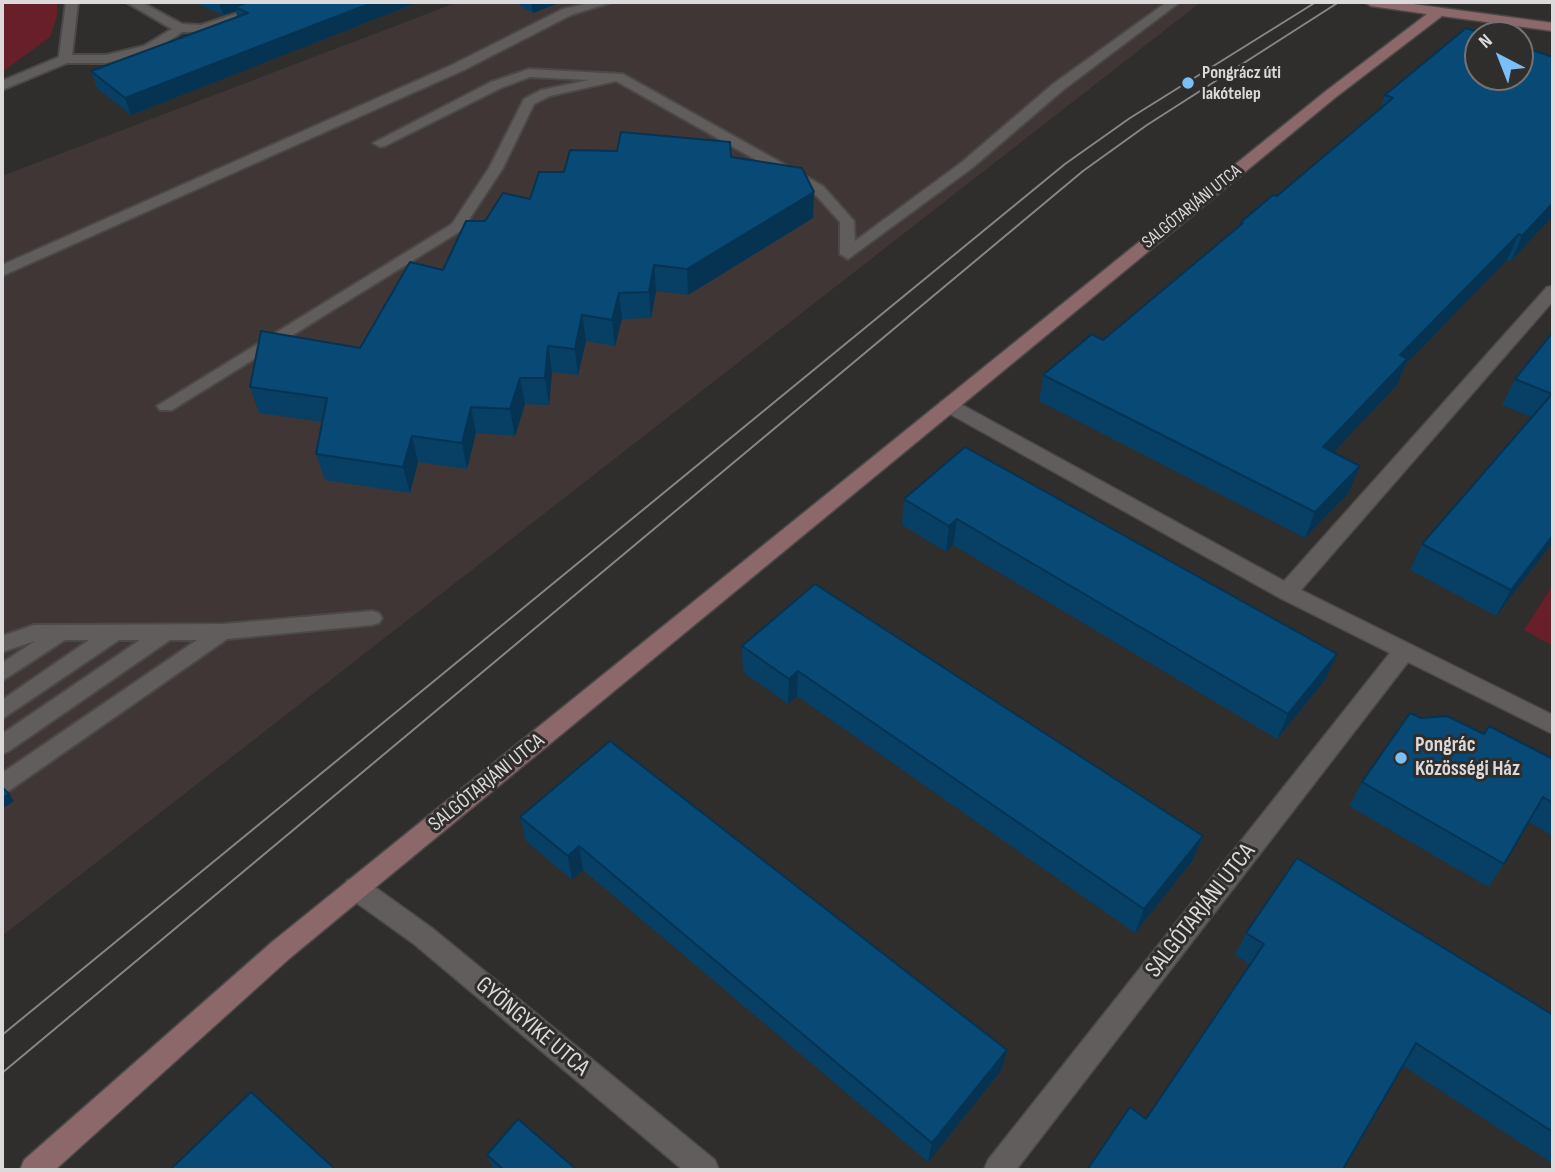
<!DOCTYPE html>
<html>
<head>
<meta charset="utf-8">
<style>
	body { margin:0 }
	#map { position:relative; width:1555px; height:1172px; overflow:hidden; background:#302d2d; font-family:"Sofia Sans Condensed",sans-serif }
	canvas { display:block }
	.frame { position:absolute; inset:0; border:4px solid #dbd9d9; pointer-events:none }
	.north { position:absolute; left:1464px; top:21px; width:70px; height:70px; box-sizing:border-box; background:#302d2d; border:2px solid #747272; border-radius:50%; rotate:318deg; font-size:19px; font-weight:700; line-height:28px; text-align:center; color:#dbd9d9 }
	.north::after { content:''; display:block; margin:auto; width:24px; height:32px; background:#7abff8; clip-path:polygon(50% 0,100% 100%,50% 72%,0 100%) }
</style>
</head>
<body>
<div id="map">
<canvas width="1555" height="1172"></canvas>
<div class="frame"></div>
<div class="north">N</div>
</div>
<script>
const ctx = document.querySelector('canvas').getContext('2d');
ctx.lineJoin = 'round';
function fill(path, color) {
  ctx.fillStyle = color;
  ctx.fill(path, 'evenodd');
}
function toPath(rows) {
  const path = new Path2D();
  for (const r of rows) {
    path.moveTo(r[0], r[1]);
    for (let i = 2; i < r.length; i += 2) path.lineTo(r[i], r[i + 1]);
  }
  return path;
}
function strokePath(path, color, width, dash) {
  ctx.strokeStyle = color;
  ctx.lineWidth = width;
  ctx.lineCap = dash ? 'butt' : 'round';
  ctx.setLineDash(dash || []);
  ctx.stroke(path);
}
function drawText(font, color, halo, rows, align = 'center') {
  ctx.font = font + ' "Sofia Sans Condensed",sans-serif';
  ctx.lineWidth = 6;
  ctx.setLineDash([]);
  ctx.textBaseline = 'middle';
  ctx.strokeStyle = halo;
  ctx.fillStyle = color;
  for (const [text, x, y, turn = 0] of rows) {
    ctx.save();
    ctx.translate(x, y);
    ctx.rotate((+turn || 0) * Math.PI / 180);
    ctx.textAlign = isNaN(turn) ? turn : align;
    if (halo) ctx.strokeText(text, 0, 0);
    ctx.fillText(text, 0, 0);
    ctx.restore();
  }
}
const built = toPath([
	[458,2,1201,2,2,936,2,176]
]);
const green = toPath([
	[2,2,57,2,57,16,50,37,2,72],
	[1553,585,1553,646,1524,630]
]);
const lane = toPath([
	[66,2,78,2,72,55,106,55,144,46,172,29,126,2,141,2,182,24,201,25,272,2,289,2,206,32,182,32,153,52,106,63,67,63,2,90,2,81,59,57,66,2],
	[593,2,612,2,571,15,464,70,2,276,2,265,454,64,563,9,593,2],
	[1167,2,1180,2,1063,90,972,168,848,259,840,254,840,222,813,192,616,81,550,96,534,104,503,168,462,230,172,410,160,410,157,406,452,224,489,168,524,99,541,90,589,80,530,77,501,88,385,146,380,147,373,143,491,82,529,69,623,74,823,186,854,221,855,241,962,162,1053,84,1167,2],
	[372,611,379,613,382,618,379,623,372,625,227,639,10,790,2,793,2,773,197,640,170,640,9,751,2,754,2,734,140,640,119,640,2,719,2,700,89,640,65,640,2,681,2,663,35,641,2,652,2,636,34,625,223,624,372,611]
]);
const street = toPath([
	[1553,286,1553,301,1301,590,1553,715,1553,734,1408,662,1016,1170,984,1170,988,1160,1390,653,1280,598,941,409,939,405,941,401,955,401,1284,581,1547,287,1553,286],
	[356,877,365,880,432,928,715,1160,719,1170,683,1170,414,944,347,896,344,888,347,880,356,877]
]);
const secondary = toPath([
	[1364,2,1398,2,1553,23,1553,31,1442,16,1336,97,365,896,290,958,55,1170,20,1170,24,1160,272,942,1326,91,1427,14,1371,6,1364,2]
]);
const tram = toPath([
	[2,1035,1065,164,1130,118,1316,2],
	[2,1073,1083,171,1147,125,1339,2]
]);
const wall = toPath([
	[194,2,418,2,131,115,97,88,91,71,237,17,236,11,223,15],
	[514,2,561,2,533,13],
	[1466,28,1553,216,1511,261,1507,260,1405,365,1397,385,1333,452,1360,466,1349,492,1305,538,1039,401,1043,375,1103,340,1239,226,1241,222,1277,196,1380,109,1385,95],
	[731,157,813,218,688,295,656,291,651,318,622,319,615,346,586,341,578,375,552,372,549,405,525,404,515,436,476,433,467,469,418,462,410,493,325,480,316,454,322,422,259,413,250,387,360,348,443,270,485,221,530,199,564,172],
	[1553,332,1553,542,1496,616,1410,570,1422,544,1531,417,1502,405,1515,379],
	[904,499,1337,654,1325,680,1277,739,953,545,946,552,902,525],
	[742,646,1203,836,1193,860,1135,933,797,696,788,704,743,672],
	[1421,718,1484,734,1553,759,1553,836,1529,822,1504,864,1488,887,1349,806,1362,782],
	[520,817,1007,1050,1001,1071,928,1162,583,870,572,880,526,841],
	[1246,933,1553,1015,1553,1164,1403,1066,1343,1169,1146,1119,1251,965,1235,955],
	[487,1155,577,1170,493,1170]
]);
const shadedWall = toPath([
	[219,2,265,2,235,7,236,11,223,15],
	[374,2,418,2,131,115,125,98],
	[531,2,561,2,533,13],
	[814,192,813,218,688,295,687,269],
	[1553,203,1553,216,1511,261,1522,236],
	[1519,234,1507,260,1405,365,1397,385,1313,474,1323,447,1400,355],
	[654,265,656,291,651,318,649,292],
	[619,293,622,319,615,346,612,320],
	[582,315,586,341,578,375,575,349],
	[548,346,552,372,549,405,545,378],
	[520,378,525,404,515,436,510,409],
	[471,407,476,433,467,469,462,443],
	[412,436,418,462,410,493,403,467],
	[1360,466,1349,492,1305,538,1315,512],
	[957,519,953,545,946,552,949,526],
	[1553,535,1553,542,1496,616,1511,590],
	[1337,654,1325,680,1277,739,1288,714],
	[798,671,797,696,788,704,789,679],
	[9,794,14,801,2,809,2,798],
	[1203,836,1193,860,1135,933,1144,909],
	[579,846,583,870,572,880,568,856],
	[1007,1050,1001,1071,928,1162,932,1143]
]);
const building = toPath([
	[248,2,374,2,125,98,91,71,248,13,235,7,248,2],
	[1466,28,1487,35,1478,35,1478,77,1520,77,1520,46,1553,57,1553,203,1522,236,1519,234,1400,355,1407,359,1323,447,1360,466,1315,512,1043,375,1092,334,1103,340,1243,223,1241,222,1273,195,1277,196,1393,98,1385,95,1466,28],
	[621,132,730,142,731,157,802,168,814,192,687,269,654,265,649,292,619,293,612,320,582,315,575,349,548,346,545,378,520,378,510,409,471,407,462,443,412,436,403,467,316,454,327,398,250,387,261,331,360,348,410,262,443,270,466,221,485,221,503,193,530,199,539,172,564,172,570,150,617,151,621,132],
	[1553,332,1553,535,1511,590,1422,544,1552,394,1515,379,1553,332],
	[965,447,1337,654,1288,714,957,519,949,526,904,499,965,447],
	[815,584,1203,836,1144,909,798,671,789,679,742,646,815,584],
	[1410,713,1421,718,1447,716,1484,734,1489,726,1553,759,1553,803,1543,797,1504,864,1362,782,1410,713],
	[610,741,1007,1050,932,1143,579,846,568,856,520,817,610,741],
	[2,787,9,794,2,798,2,787],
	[1297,858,1553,1015,1553,1132,1416,1043,1343,1169,1345,1170,1087,1170,1130,1107,1146,1119,1264,944,1246,933,1297,858],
	[251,1092,336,1170,170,1170,251,1092],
	[518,1119,577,1170,504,1170,487,1155,518,1119]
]);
const markers = [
	[1188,83,7,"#7abff8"],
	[1401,758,7,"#7abff8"]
];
const farPoinames = [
	["Pongrácz úti",1202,73],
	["lakótelep",1202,94]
];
const farStreetnames = [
	["SALGÓTARJÁNI UTCA",1192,207,-39]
];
const poiNames = [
	["Pongrác",1415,746],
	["Közösségi Ház",1415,770]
];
const streetNames = [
	["SALGÓTARJÁNI UTCA",487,783,-39]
];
const nearStreetnames = [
	["SALGÓTARJÁNI UTCA",1201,911,-52],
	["GYÖNGYIKE UTCA",532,1027,40]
];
fill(built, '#403636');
fill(green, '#681f2a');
strokePath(lane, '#4b4848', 4);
strokePath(street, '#4b4848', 3);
strokePath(secondary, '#4b4848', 3);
fill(lane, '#615d5d');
fill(street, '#615d5d');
fill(secondary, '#8d686b');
strokePath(tram, '#888585', 2);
fill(wall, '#073f65');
fill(shadedWall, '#063352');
fill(building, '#084975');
strokePath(building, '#063352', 2);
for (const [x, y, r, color] of markers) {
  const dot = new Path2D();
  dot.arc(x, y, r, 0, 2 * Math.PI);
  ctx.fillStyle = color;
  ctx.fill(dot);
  strokePath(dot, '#302d2d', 2.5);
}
drawText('bold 18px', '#dbd9d9', '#302d2d', farPoinames, 'left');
drawText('18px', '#dbd9d9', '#302d2d', farStreetnames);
drawText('bold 21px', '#dbd9d9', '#302d2d', poiNames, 'left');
drawText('21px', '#dbd9d9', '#302d2d', streetNames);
drawText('24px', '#dbd9d9', '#302d2d', nearStreetnames);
</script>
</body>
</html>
